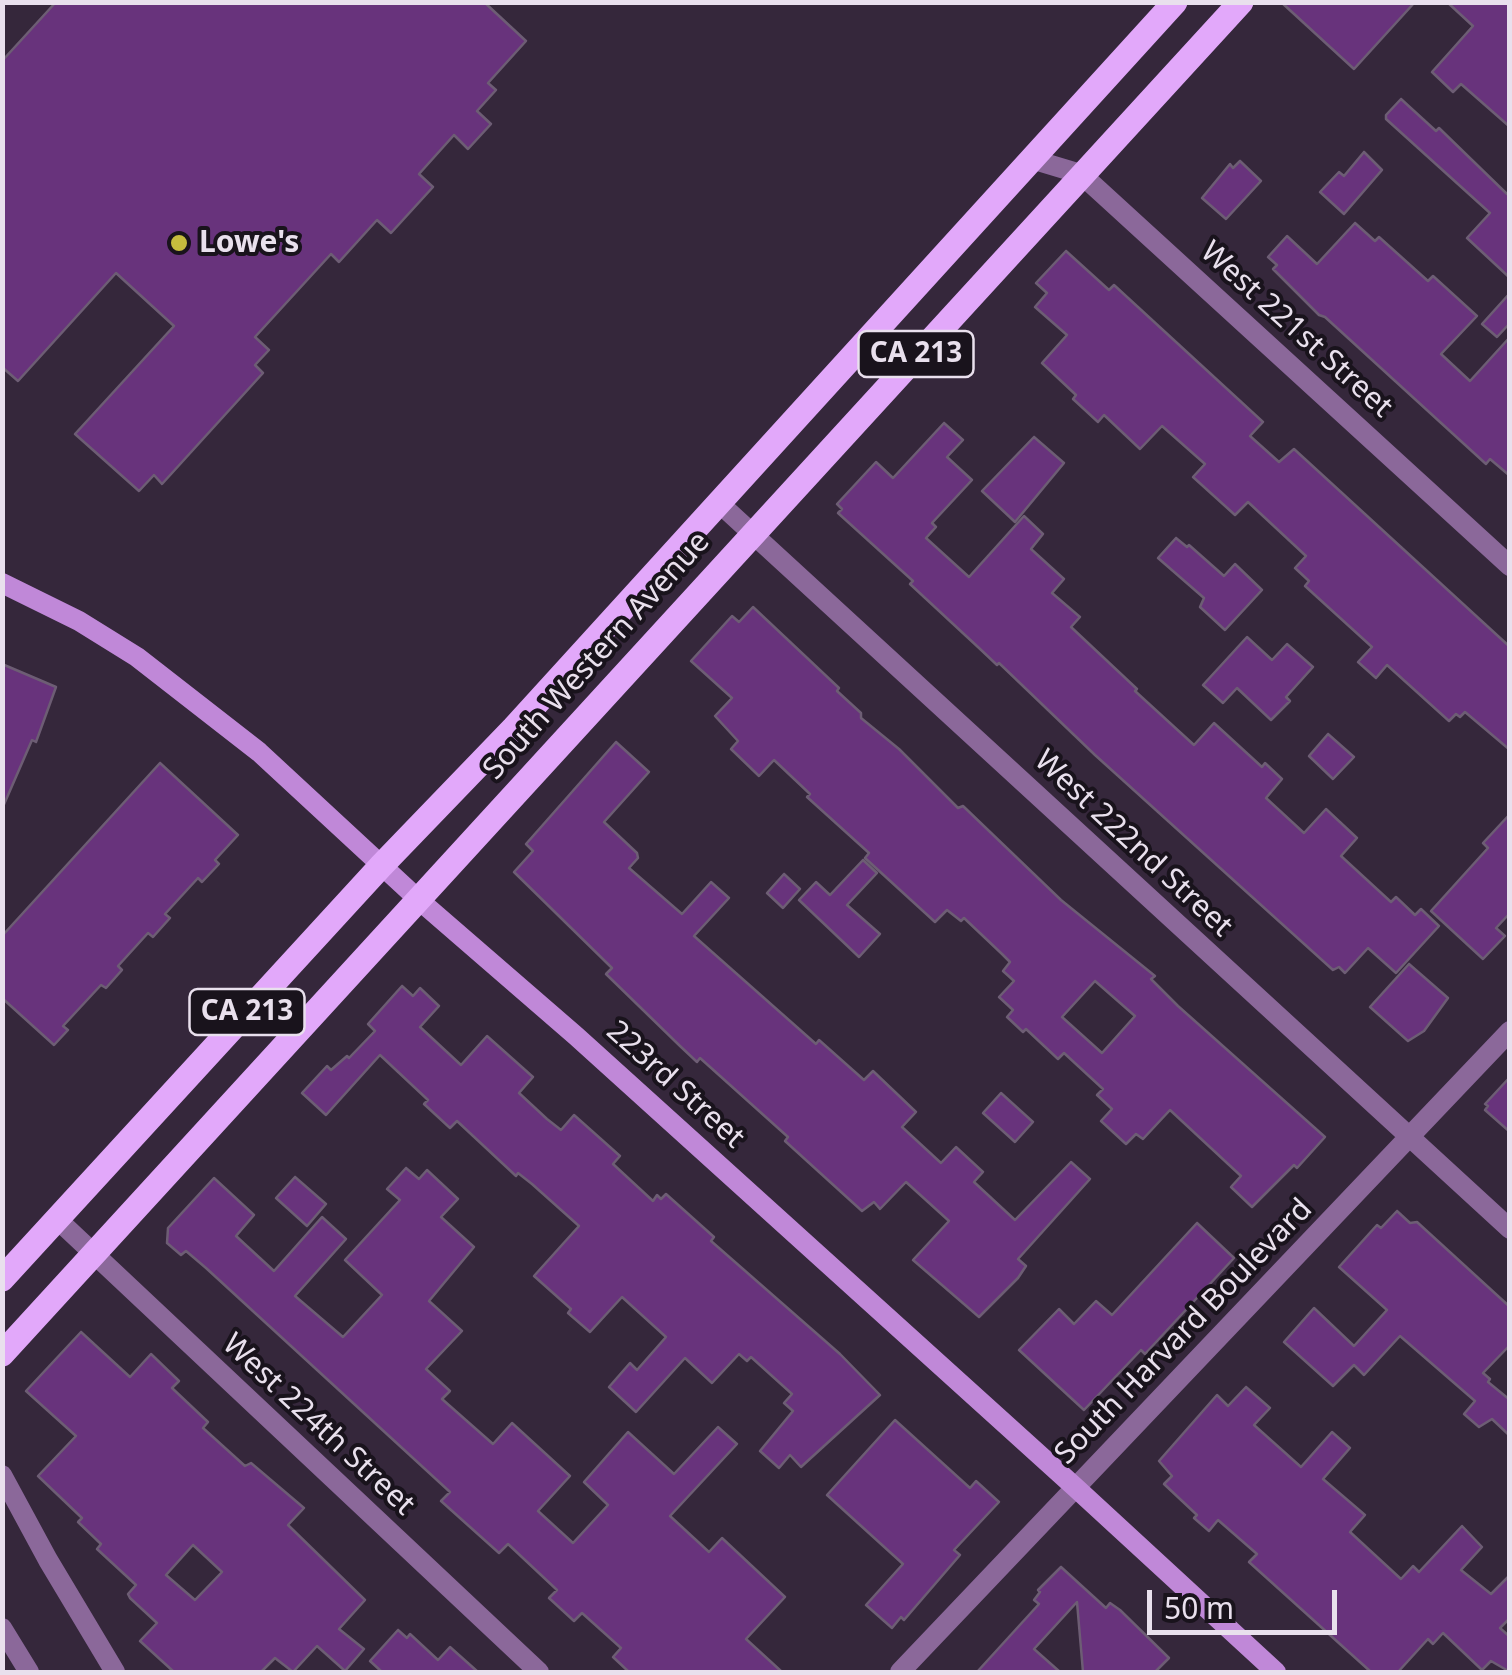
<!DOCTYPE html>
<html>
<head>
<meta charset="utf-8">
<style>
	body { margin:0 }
	#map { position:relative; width:1512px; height:1675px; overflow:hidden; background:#35273b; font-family:"Noto Sans",sans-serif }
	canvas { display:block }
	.frame { position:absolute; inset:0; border:5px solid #e9e0ed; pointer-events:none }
	.scale { position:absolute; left:1147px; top:1590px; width:190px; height:45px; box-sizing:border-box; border:5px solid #e9e0ed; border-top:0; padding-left:12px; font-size:30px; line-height:35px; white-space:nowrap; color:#e9e0ed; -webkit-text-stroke:8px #19131c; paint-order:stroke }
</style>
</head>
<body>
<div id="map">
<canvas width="1512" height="1675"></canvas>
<div class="frame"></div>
<div class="scale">50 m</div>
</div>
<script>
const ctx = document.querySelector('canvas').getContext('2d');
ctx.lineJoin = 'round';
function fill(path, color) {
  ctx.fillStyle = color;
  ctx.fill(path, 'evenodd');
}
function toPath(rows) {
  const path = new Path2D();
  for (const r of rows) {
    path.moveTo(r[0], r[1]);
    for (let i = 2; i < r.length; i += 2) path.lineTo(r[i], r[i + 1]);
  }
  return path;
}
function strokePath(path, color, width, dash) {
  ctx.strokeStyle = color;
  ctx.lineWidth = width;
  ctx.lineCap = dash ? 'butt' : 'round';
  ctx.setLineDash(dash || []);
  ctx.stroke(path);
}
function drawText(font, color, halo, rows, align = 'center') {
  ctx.font = font + ' "Noto Sans",sans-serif';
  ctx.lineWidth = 8;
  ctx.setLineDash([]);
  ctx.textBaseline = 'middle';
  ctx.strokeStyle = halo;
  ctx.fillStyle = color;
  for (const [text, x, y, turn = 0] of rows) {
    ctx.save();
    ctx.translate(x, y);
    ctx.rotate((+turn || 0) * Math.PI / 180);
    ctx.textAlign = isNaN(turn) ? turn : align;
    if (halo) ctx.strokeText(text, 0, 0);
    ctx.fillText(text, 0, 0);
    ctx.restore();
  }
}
const building = toPath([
	[56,2,484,2,526,41,488,83,496,90,477,111,491,124,468,149,454,135,419,174,433,187,391,233,377,220,339,262,331,254,255,337,269,350,255,365,263,373,162,484,154,475,139,491,75,434,174,326,116,273,18,381,2,367,2,61,56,2],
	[1281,2,1415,2,1354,69,1281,2],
	[1447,2,1510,2,1510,127,1461,84,1453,92,1432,72,1473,26,1447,2],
	[1401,99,1436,131,1439,128,1507,194,1510,192,1510,278,1467,238,1490,213,1386,119,1386,115,1401,99],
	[1364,152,1382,170,1344,214,1320,192,1339,172,1344,176,1364,152],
	[1240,161,1261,181,1226,219,1202,198,1230,164,1233,168,1240,161],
	[1355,223,1375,241,1379,237,1428,281,1433,276,1477,316,1441,354,1470,381,1510,337,1510,476,1490,459,1486,464,1325,317,1319,315,1273,269,1277,265,1268,257,1287,236,1317,264,1355,223],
	[1066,251,1109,290,1114,285,1263,422,1250,436,1279,462,1294,449,1510,647,1510,750,1465,712,1460,717,1456,714,1449,721,1387,665,1376,678,1358,662,1372,647,1305,586,1309,581,1295,568,1306,556,1248,502,1235,515,1193,477,1205,464,1162,426,1140,449,1104,415,1098,422,1073,399,1076,395,1042,363,1067,335,1035,307,1047,293,1036,283,1066,251],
	[1510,293,1510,323,1497,337,1482,324,1510,293],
	[944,423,963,440,947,457,972,480,932,523,936,527,926,538,969,577,1024,516,1043,534,1031,549,1064,579,1052,593,1080,617,1071,627,1137,689,1135,691,1194,745,1214,723,1262,767,1265,763,1282,779,1266,798,1304,833,1326,809,1357,838,1341,856,1391,902,1396,897,1415,915,1421,909,1439,926,1396,973,1368,948,1345,973,1339,967,1333,970,1095,755,999,663,997,665,979,648,910,584,913,581,838,513,842,509,837,504,876,462,893,478,944,423],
	[1034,437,1064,463,1015,522,982,491,1034,437],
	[1176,538,1187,547,1189,545,1224,576,1235,564,1262,590,1225,630,1200,607,1204,598,1158,558,1176,538],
	[753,607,839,688,837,691,861,713,861,718,899,749,958,808,963,806,1061,900,1155,976,1151,979,1178,1006,1325,1137,1297,1168,1294,1165,1252,1207,1231,1187,1241,1176,1170,1110,1143,1139,1136,1134,1126,1144,1101,1121,1112,1109,1097,1095,1103,1089,1064,1053,1058,1059,1026,1029,1023,1032,1007,1017,1013,1010,999,997,1014,981,1003,971,1010,962,1002,954,964,918,961,921,947,910,935,922,865,858,869,853,807,797,810,794,774,760,759,776,731,749,738,741,715,716,732,698,691,661,732,616,739,622,753,607],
	[1095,981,1135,1016,1102,1053,1062,1017,1095,981],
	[1247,637,1272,660,1287,644,1313,667,1286,697,1290,701,1271,720,1237,688,1223,703,1203,685,1247,637],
	[2,664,56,687,36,742,32,740,2,809,2,664],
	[1328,734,1354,757,1333,779,1309,756,1328,734],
	[616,742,649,772,604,822,637,853,638,858,629,868,682,914,711,882,729,898,694,936,816,1044,819,1040,864,1080,873,1071,916,1112,902,1127,941,1163,956,1147,983,1172,974,1182,1015,1220,1071,1162,1090,1179,1018,1259,1026,1266,1018,1278,979,1317,913,1260,949,1221,906,1182,880,1209,874,1202,862,1211,785,1141,788,1137,700,1058,697,1062,680,1046,606,974,612,968,514,872,533,851,526,844,616,742],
	[160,763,238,835,215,860,219,864,202,882,198,878,165,914,170,918,153,937,148,933,118,966,122,970,106,988,101,985,63,1026,68,1030,54,1045,2,998,2,936,160,763],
	[1510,814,1510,913,1496,928,1505,936,1483,959,1431,911,1488,848,1483,843,1510,814],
	[863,860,877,873,847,905,880,934,859,957,799,900,816,882,830,895,863,860],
	[784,874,800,889,783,908,767,893,784,874],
	[1409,964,1448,998,1424,1031,1408,1041,1370,1007,1409,964],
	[402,986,413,996,420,988,439,1006,420,1027,461,1065,487,1036,533,1077,519,1093,547,1119,561,1130,574,1115,620,1156,613,1164,653,1201,657,1195,661,1199,666,1194,714,1237,711,1241,840,1354,880,1395,801,1467,790,1455,779,1468,760,1451,793,1411,784,1403,792,1394,751,1357,747,1361,739,1354,712,1383,685,1358,636,1412,609,1387,630,1363,637,1370,666,1337,622,1297,590,1332,568,1313,571,1309,534,1276,579,1226,532,1184,518,1173,516,1176,457,1121,450,1128,424,1104,428,1100,380,1055,326,1115,302,1093,327,1066,331,1070,347,1056,349,1058,375,1031,368,1024,402,986],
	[1510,1077,1510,1132,1485,1110,1488,1106,1485,1104,1510,1077],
	[1001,1093,1033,1122,1015,1142,983,1113,1001,1093],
	[406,1168,419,1179,427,1170,458,1199,441,1217,474,1247,429,1301,462,1331,426,1369,450,1391,442,1399,493,1444,512,1423,570,1476,538,1511,573,1543,608,1505,584,1482,628,1432,674,1474,718,1427,737,1444,670,1516,709,1552,722,1538,785,1597,746,1639,782,1672,629,1672,613,1657,621,1648,582,1613,574,1621,549,1598,557,1590,508,1544,499,1553,441,1501,450,1492,206,1268,186,1251,181,1255,167,1243,168,1228,214,1178,254,1215,236,1236,274,1271,322,1217,346,1239,295,1296,343,1337,382,1295,345,1260,400,1200,387,1189,406,1168],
	[295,1177,326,1204,307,1226,276,1198,295,1177],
	[1397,1211,1410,1223,1417,1222,1510,1307,1510,1345,1483,1373,1490,1379,1488,1382,1510,1400,1510,1436,1492,1419,1479,1427,1464,1414,1475,1401,1400,1336,1364,1375,1354,1365,1333,1386,1284,1342,1314,1308,1354,1346,1387,1310,1339,1267,1377,1225,1381,1228,1397,1211],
	[1197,1223,1234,1258,1145,1354,1141,1350,1084,1410,1019,1350,1059,1309,1074,1324,1096,1301,1112,1315,1197,1223],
	[81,1332,130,1377,151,1354,179,1381,172,1388,208,1422,203,1428,245,1466,251,1463,304,1508,288,1525,365,1600,339,1629,364,1649,345,1671,317,1646,293,1672,275,1658,261,1672,174,1672,140,1641,157,1623,130,1598,128,1594,136,1585,97,1549,101,1544,78,1522,82,1518,38,1476,76,1436,26,1391,81,1332],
	[193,1545,222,1572,195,1600,166,1575,193,1545],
	[1246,1387,1270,1408,1254,1425,1301,1467,1332,1432,1350,1448,1323,1479,1365,1515,1350,1532,1401,1579,1413,1566,1419,1572,1462,1526,1482,1547,1461,1570,1491,1594,1510,1575,1510,1618,1500,1628,1510,1637,1510,1672,1491,1661,1482,1670,1443,1633,1433,1644,1428,1639,1398,1672,1371,1672,1249,1562,1257,1554,1218,1520,1209,1531,1194,1518,1197,1515,1164,1484,1172,1476,1159,1461,1217,1395,1228,1406,1246,1387],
	[895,1420,970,1488,976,1481,999,1502,954,1550,960,1555,904,1620,901,1617,892,1628,866,1605,903,1564,827,1495,895,1420],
	[1061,1567,1106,1608,1110,1603,1120,1610,1169,1658,1155,1672,1083,1672,1077,1602,1034,1649,1060,1672,977,1672,1039,1604,1034,1600,1040,1592,1038,1590,1061,1567],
	[398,1630,407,1638,410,1634,438,1660,450,1647,478,1672,382,1672,370,1661,398,1630]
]);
const minor = toPath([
	[1031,159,1081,174,1510,566],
	[718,502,1510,1229],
	[57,1219,539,1672],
	[900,1672,1510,1031]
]);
const tertiary = toPath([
	[2,1475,48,1560,115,1672],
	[2,1628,29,1672]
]);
const secondary = toPath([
	[2,583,79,621,137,657,259,752,419,900,576,1036,1076,1488,1276,1672]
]);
const primary = toPath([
	[2,1279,381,866,514,728,1175,2],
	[2,1354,1241,2]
]);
const markers = [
	[179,243,10,"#c5bc3d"]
];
const shields = [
	[916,354,115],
	[247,1012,115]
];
const shieldNames = [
	["CA 213",916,354],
	["CA 213",247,1012]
];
const poiNames = [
	["Lowe's",199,243]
];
const streetNames = [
	["West 221st Street",1296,330,42],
	["South Western Avenue",597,656,-48],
	["West 222nd Street",1133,844,43],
	["223rd Street",675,1085,42],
	["South Harvard Boulevard",1184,1332,-46],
	["West 224th Street",318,1425,43]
];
fill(building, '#68337c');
strokePath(building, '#6d5d74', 2.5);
strokePath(minor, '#8b689a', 20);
strokePath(tertiary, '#8b689a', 20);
strokePath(secondary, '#c088d8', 20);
strokePath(primary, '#e2a8fa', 25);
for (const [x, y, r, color] of markers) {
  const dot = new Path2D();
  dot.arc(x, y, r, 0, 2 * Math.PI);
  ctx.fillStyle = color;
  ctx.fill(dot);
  strokePath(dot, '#19131c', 4);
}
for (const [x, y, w] of shields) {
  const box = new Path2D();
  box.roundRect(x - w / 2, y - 23, w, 46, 8);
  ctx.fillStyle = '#19131c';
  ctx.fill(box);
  strokePath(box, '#e9e0ed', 2.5);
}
drawText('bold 28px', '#e9e0ed', null, shieldNames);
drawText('bold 30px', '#e9e0ed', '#19131c', poiNames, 'left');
drawText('30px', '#e9e0ed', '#19131c', streetNames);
</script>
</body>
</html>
